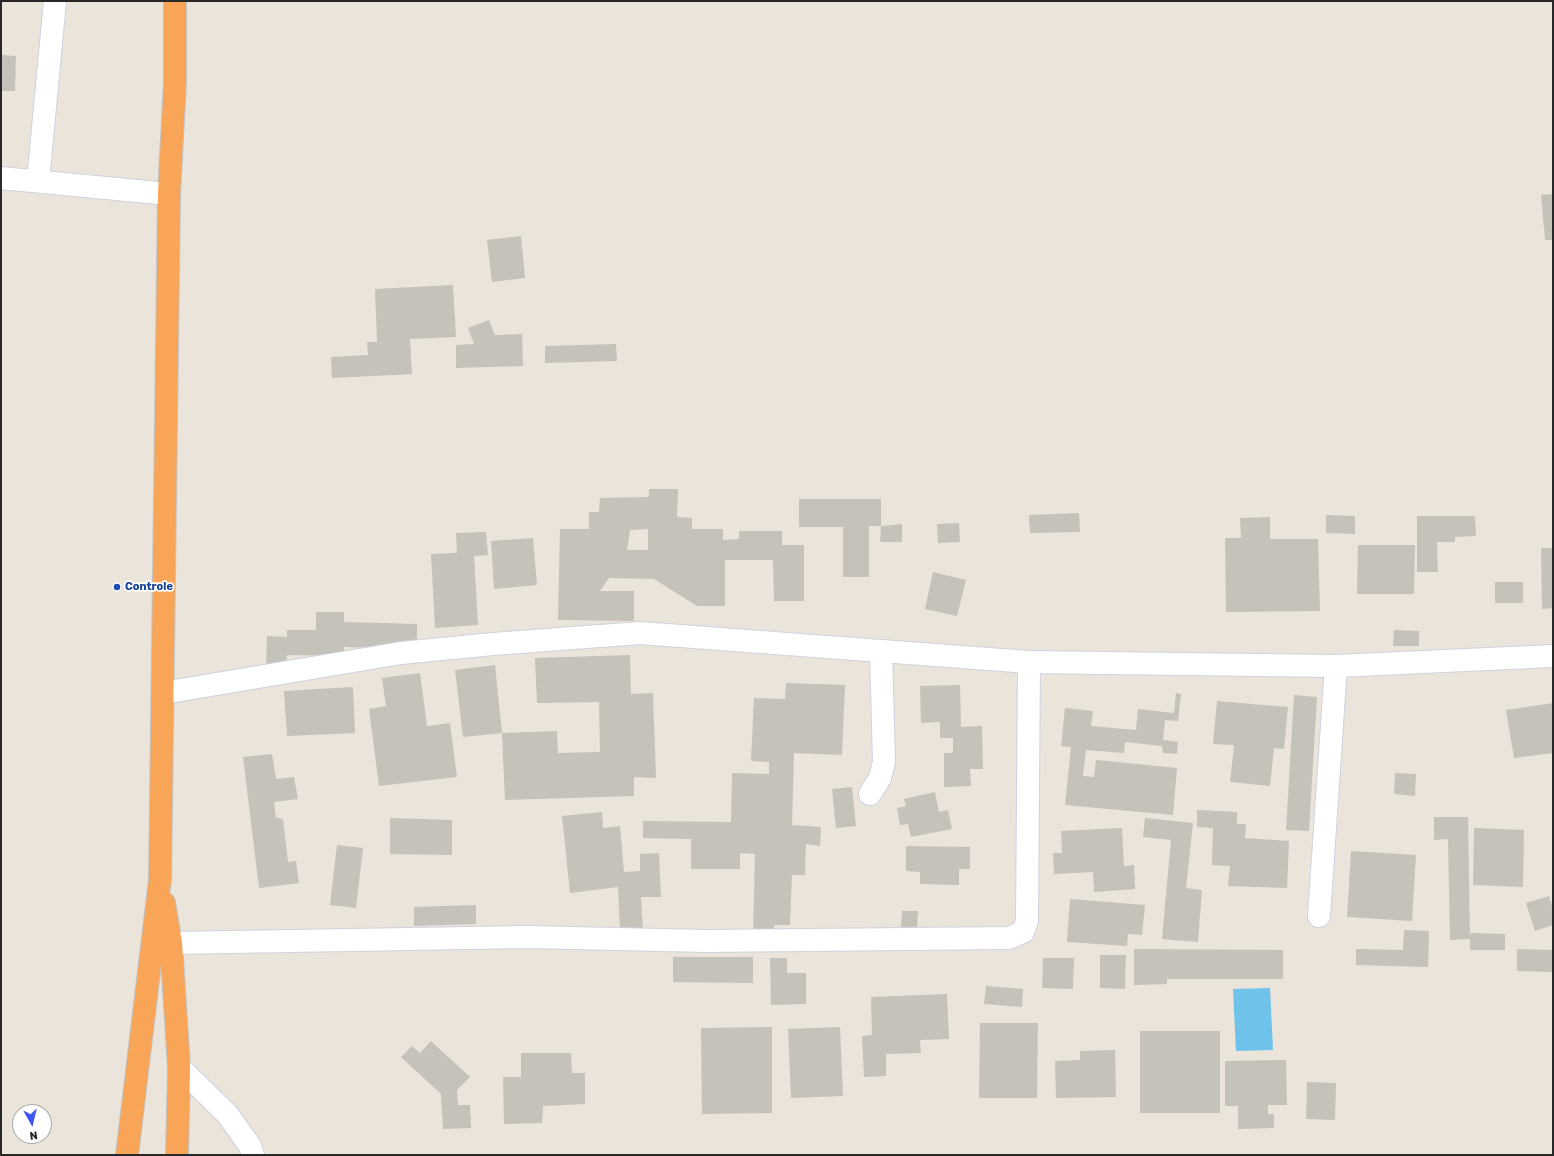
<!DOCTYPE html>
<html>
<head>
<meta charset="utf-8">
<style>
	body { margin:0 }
	#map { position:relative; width:1554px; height:1156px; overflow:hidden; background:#eae4da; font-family:Rubik,sans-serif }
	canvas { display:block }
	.frame { position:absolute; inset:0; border:2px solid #282828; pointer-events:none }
	.north { position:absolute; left:12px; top:1104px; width:40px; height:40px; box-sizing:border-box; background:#fff; border:1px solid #a9a9a9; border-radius:50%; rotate:172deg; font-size:11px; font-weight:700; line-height:16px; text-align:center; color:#282828 }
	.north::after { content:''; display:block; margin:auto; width:14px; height:18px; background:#3e56f4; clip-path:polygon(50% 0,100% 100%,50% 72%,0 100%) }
</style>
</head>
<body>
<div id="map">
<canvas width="1554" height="1156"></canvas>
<div class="frame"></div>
<div class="north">N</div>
</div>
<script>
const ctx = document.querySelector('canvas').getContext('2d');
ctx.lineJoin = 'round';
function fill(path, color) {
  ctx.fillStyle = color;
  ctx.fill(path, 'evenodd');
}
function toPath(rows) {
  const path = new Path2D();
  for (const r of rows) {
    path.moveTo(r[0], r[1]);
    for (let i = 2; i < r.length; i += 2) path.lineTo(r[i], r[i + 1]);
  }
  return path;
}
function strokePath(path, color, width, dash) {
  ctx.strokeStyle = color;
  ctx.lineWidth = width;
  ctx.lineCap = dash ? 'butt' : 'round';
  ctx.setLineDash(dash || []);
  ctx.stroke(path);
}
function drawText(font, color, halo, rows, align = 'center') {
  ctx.font = font + ' Rubik,sans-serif';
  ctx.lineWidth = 3.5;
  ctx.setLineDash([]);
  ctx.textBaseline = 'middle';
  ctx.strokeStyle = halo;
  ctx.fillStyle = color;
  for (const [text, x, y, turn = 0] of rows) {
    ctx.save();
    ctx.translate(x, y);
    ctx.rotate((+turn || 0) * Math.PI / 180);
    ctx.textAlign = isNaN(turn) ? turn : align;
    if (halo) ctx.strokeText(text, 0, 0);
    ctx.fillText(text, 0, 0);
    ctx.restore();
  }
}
const water = toPath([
	[1270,988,1273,1050,1236,1051,1233,989]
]);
const building = toPath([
	[1,55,16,56,15,91,1,91],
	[1553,194,1553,240,1545,240,1541,195],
	[521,236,525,278,492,282,487,240],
	[453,285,456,337,410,339,412,374,332,378,331,357,368,355,367,342,377,342,375,289],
	[489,320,495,335,522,334,523,366,456,368,456,345,474,344,468,328],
	[616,344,617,361,545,363,545,346],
	[649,489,678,489,677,517,692,518,692,529,723,529,723,540,739,539,739,531,782,531,782,545,804,545,804,601,774,601,773,560,725,560,725,606,697,606,654,579,609,578,600,591,634,591,634,621,558,620,560,529,589,529,589,512,599,512,600,498,649,497],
	[648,529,648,550,627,550,630,530],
	[799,499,881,499,881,526,902,524,902,542,880,542,881,526,869,526,869,577,843,577,843,527,799,527],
	[1079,513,1080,532,1030,533,1029,515],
	[1326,515,1355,516,1355,534,1326,533],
	[1417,516,1475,516,1476,536,1455,537,1455,542,1437,542,1438,572,1417,572],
	[1270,517,1270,539,1318,539,1320,611,1226,612,1225,538,1241,538,1240,518],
	[959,523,960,542,938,543,937,524],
	[486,532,488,555,474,556,478,625,435,628,431,554,457,553,456,533],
	[533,538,537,585,494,589,491,541],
	[1358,545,1415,545,1414,594,1357,594],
	[1541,548,1553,548,1553,608,1542,609],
	[933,572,966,580,957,616,925,609],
	[1495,582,1523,582,1523,603,1495,603],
	[316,612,344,612,344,622,417,624,417,649,344,647,344,656,287,655,286,668,266,667,267,636,287,637,287,630,316,630],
	[1394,630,1419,631,1419,646,1393,646],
	[630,655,631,694,653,693,656,778,634,777,634,796,505,800,502,733,557,731,558,753,600,752,599,702,537,703,535,658],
	[495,665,502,733,463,737,455,670],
	[420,673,427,726,450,723,457,777,379,786,369,709,386,706,382,678],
	[786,683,845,685,842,755,794,753,792,825,821,827,820,846,806,844,805,875,792,875,790,925,774,925,774,933,753,933,755,854,740,853,740,869,691,869,691,839,643,838,643,821,731,822,732,773,769,774,769,762,751,761,754,698,785,699],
	[960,685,961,727,982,726,983,769,970,769,971,786,944,787,944,753,953,753,953,738,940,738,940,722,921,723,920,686],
	[353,687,355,733,287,736,284,691],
	[1176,693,1181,694,1178,721,1165,720,1163,740,1178,742,1177,754,1163,753,1162,746,1125,742,1124,753,1086,750,1083,776,1094,777,1096,760,1177,768,1173,815,1065,805,1071,747,1061,746,1065,708,1093,711,1091,726,1136,730,1138,709,1174,713],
	[1294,695,1317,697,1309,831,1286,830],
	[1217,701,1288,707,1284,749,1274,748,1270,786,1230,782,1234,745,1213,744],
	[1553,703,1553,753,1514,758,1506,710],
	[272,754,276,779,294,777,298,799,274,802,276,818,283,819,288,862,296,861,299,883,259,888,243,757],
	[1395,773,1416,774,1415,796,1394,794],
	[852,787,856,826,836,828,832,789],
	[935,792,939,812,948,810,952,829,911,837,908,824,900,825,897,808,906,806,904,799],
	[1197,810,1237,812,1237,824,1246,824,1245,838,1289,841,1287,888,1228,886,1230,866,1212,865,1213,828,1197,827],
	[602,812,603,828,620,826,624,872,640,871,640,854,659,853,661,897,641,897,643,932,620,933,618,887,570,893,562,816],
	[1434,817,1468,817,1470,937,1471,933,1505,934,1505,950,1470,950,1470,939,1450,940,1448,839,1434,840],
	[390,818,452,820,452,855,390,854],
	[1145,818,1193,823,1186,888,1202,890,1198,942,1162,939,1171,840,1143,837],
	[1122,828,1124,866,1134,865,1135,889,1094,892,1093,872,1054,874,1053,853,1062,853,1061,831],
	[1474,828,1524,830,1523,887,1473,885],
	[337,845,363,848,356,908,330,905],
	[906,846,970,847,970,869,959,869,959,885,920,884,920,872,906,871],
	[1351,851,1416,855,1412,921,1347,917],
	[1549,896,1553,908,1553,925,1535,931,1526,903],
	[1070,899,1145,905,1142,935,1128,934,1127,946,1067,942],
	[476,905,476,924,414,926,414,907],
	[902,911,918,911,917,929,901,928],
	[1404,930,1429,931,1428,967,1356,965,1356,949,1403,950],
	[1134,949,1283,950,1283,979,1167,979,1167,984,1134,985],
	[1517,949,1553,950,1553,972,1517,971],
	[1100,955,1126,955,1125,989,1100,988],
	[673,957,753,957,753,983,673,982],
	[770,958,787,958,787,973,806,973,806,1004,771,1005],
	[1043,958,1074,958,1073,989,1042,988],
	[986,986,1023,989,1022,1007,984,1004],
	[947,994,949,1039,920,1040,921,1053,886,1054,886,1076,864,1077,862,1036,872,1035,871,997],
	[980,1023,1038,1023,1037,1098,979,1098],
	[772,1027,772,1113,702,1114,701,1028],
	[840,1027,843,1096,791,1098,788,1029],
	[1140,1031,1220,1031,1220,1113,1140,1113],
	[431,1041,470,1077,457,1090,458,1105,470,1105,471,1128,443,1129,441,1094,401,1057,412,1046,420,1053],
	[1115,1050,1116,1097,1056,1098,1055,1061,1080,1060,1080,1051],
	[521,1053,571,1053,572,1073,585,1073,585,1104,543,1106,542,1123,504,1124,503,1077,521,1077],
	[1286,1060,1287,1105,1268,1105,1268,1114,1274,1114,1274,1128,1238,1129,1238,1106,1225,1106,1225,1061],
	[1307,1082,1336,1083,1335,1120,1306,1119]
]);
const minor = toPath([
	[1,178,169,194],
	[38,181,55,1],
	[163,693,401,653,493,644,640,633,1029,662,1336,666,1553,656],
	[870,794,880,778,884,762,881,651],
	[1319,916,1336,666],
	[171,943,528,937,706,941,1009,938,1023,932,1027,921,1029,662],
	[179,1067,228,1115,250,1146,253,1155]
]);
const highway = toPath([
	[164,903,171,943,179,1067,177,1155],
	[127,1155,160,880,169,194,175,82,175,1]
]);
const markers = [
	[117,587,4,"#1a4fb4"]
];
const transitNames = [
	["Controle",125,587]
];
fill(water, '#6fc3ea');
fill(building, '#c5c2b9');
strokePath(minor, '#cfd2e1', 24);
strokePath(highway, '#c3c3c3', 24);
strokePath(minor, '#fff', 22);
strokePath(highway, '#f9a557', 22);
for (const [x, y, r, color] of markers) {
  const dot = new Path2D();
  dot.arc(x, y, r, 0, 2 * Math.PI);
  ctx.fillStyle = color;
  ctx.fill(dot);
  strokePath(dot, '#fff', 1.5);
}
drawText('bold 11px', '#164399', '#fff', transitNames, 'left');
</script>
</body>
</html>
